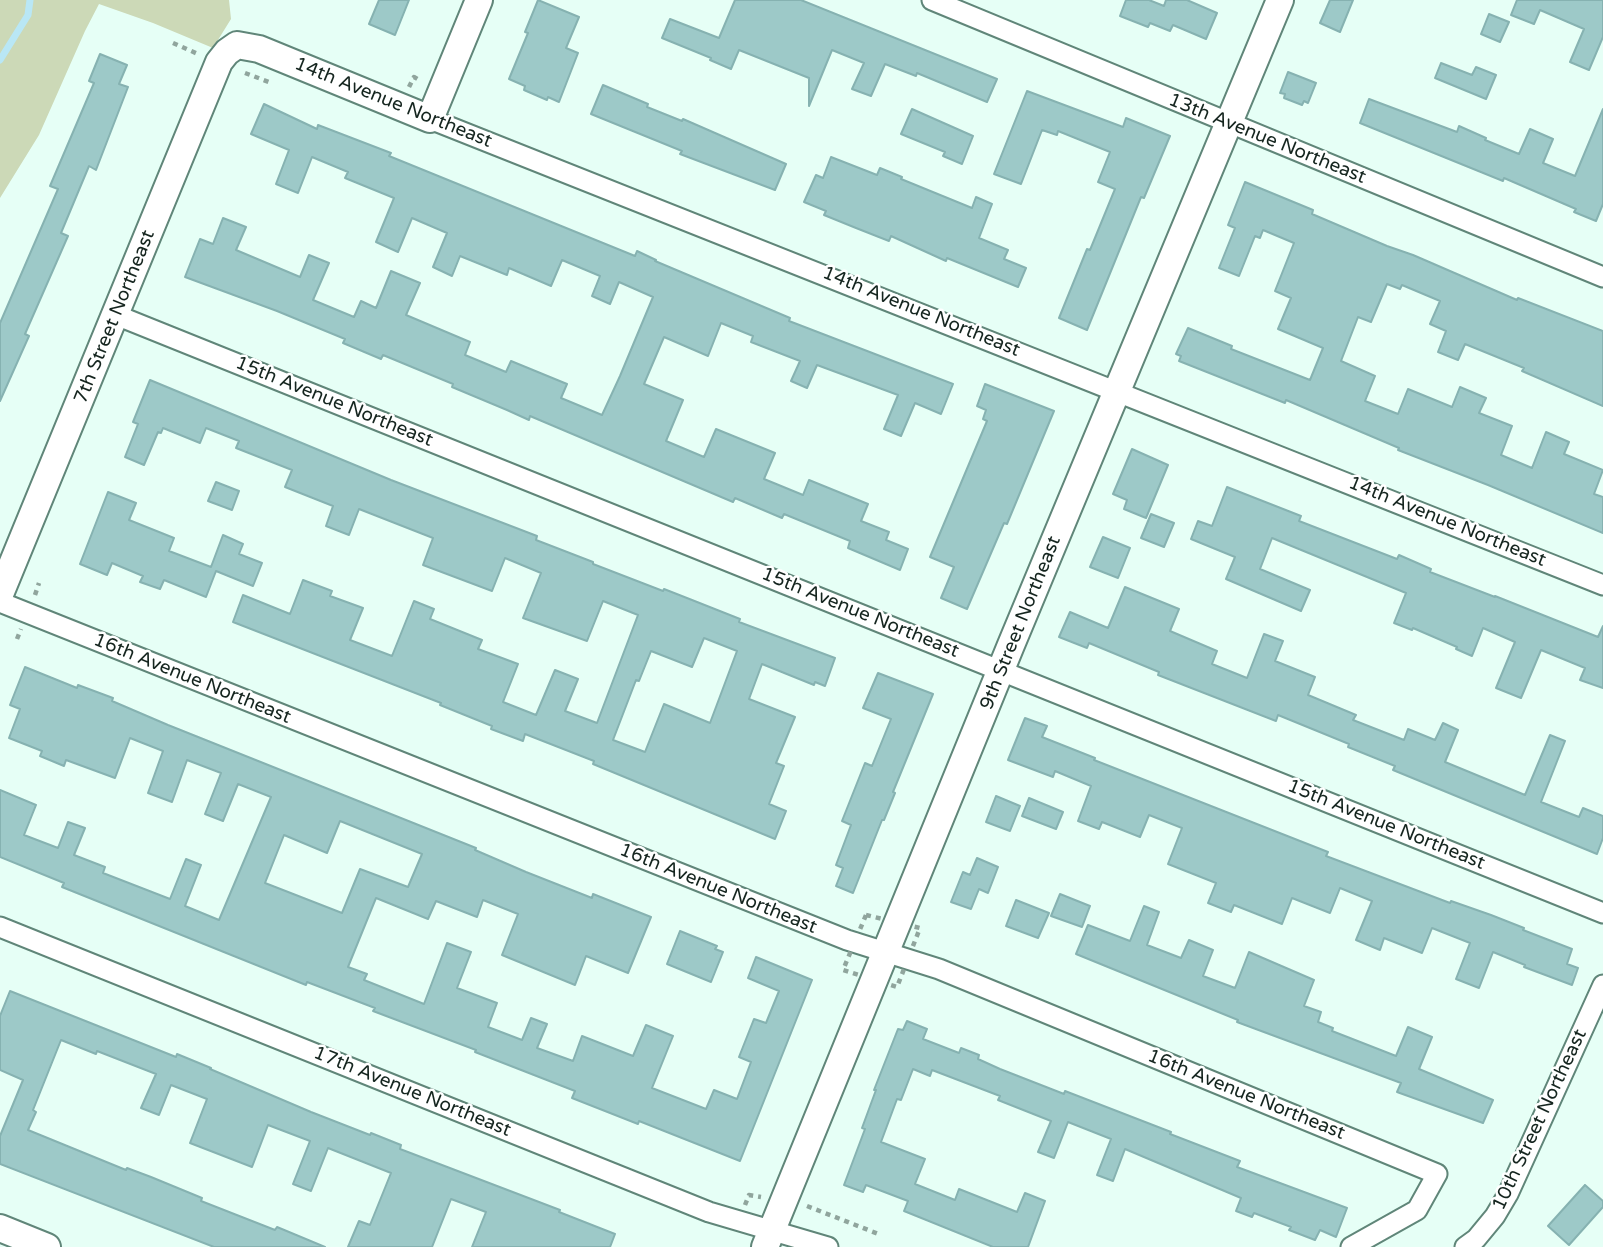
<!DOCTYPE html>
<html>
<head>
<meta charset="utf-8">
<style>
	body { margin:0 }
	canvas { display:block; background:#e6fff6 }
</style>
</head>
<body>
<canvas width="1603" height="1247"></canvas>
<script>
const ctx = document.querySelector('canvas').getContext('2d');
ctx.lineJoin = 'round';
function fill(path, color) {
  ctx.fillStyle = color;
  ctx.fill(path, 'evenodd');
}
function toPath(rows) {
  const path = new Path2D();
  for (const r of rows) {
    path.moveTo(r[0], r[1]);
    for (let i = 2; i < r.length; i += 2) path.lineTo(r[i], r[i + 1]);
  }
  return path;
}
function strokePath(path, color, width, dash) {
  ctx.strokeStyle = color;
  ctx.lineWidth = width;
  ctx.lineCap = dash ? 'butt' : 'round';
  ctx.setLineDash(dash || []);
  ctx.stroke(path);
}
function drawText(font, color, halo, rows, align = 'center') {
  ctx.font = font + ' "Varela Round",sans-serif';
  ctx.lineWidth = 5;
  ctx.setLineDash([]);
  ctx.textBaseline = 'middle';
  ctx.strokeStyle = halo;
  ctx.fillStyle = color;
  for (const [text, x, y, turn = 0] of rows) {
    ctx.save();
    ctx.translate(x, y);
    ctx.rotate((+turn || 0) * Math.PI / 180);
    ctx.textAlign = isNaN(turn) ? turn : align;
    if (halo) ctx.strokeText(text, 0, 0);
    ctx.fillText(text, 0, 0);
    ctx.restore();
  }
}
const green = toPath([
	[0,0,229,0,231,19,213,48,153,23,99,4,85,31,39,135,0,198]
]);
const stream = toPath([
	[0,60,28,15,30,0]
]);
const building = toPath([
	[379,0,409,0,395,35,369,24,379,0],
	[538,0,579,17,566,48,578,53,559,102,548,97,547,100,524,90,525,86,509,79,528,33,525,32,538,0],
	[735,0,801,0,997,79,987,102,917,73,916,76,885,64,871,96,852,89,864,63,832,50,809,106,809,78,739,50,731,69,710,60,711,58,662,38,670,19,719,38,735,0],
	[1126,0,1149,0,1164,6,1166,0,1187,0,1217,13,1206,39,1173,25,1170,31,1150,23,1148,27,1120,16,1126,0],
	[1330,0,1353,0,1340,32,1320,23,1330,0],
	[1517,0,1603,0,1603,37,1589,70,1570,62,1584,29,1540,10,1534,24,1511,15,1517,0],
	[1489,14,1509,22,1500,42,1481,34,1489,14],
	[100,54,127,65,119,84,128,87,96,170,89,166,61,233,68,236,25,334,29,336,0,401,0,323,58,189,50,186,94,83,89,81,100,54],
	[1441,63,1472,75,1476,67,1496,75,1486,99,1435,78,1441,63],
	[1288,72,1316,83,1308,103,1304,101,1302,105,1284,98,1285,94,1280,93,1288,72],
	[603,85,648,104,647,107,682,121,683,119,786,164,775,190,680,154,682,151,591,114,603,85],
	[1027,91,1123,127,1126,118,1170,136,1144,198,1141,197,1087,330,1059,318,1087,249,1090,250,1115,189,1098,182,1110,152,1058,131,1057,135,1042,130,1021,184,994,174,1027,91],
	[1369,99,1457,132,1459,126,1486,138,1485,140,1519,154,1530,129,1553,139,1543,163,1575,176,1603,109,1603,204,1596,221,1574,212,1576,209,1504,178,1503,181,1360,123,1369,99],
	[264,104,317,129,318,125,391,153,389,156,635,256,637,251,656,260,655,261,790,318,789,321,953,384,941,414,915,403,901,436,884,429,898,395,817,365,807,388,791,381,800,361,751,342,753,336,721,323,708,356,664,337,644,384,683,400,666,441,704,457,716,429,775,453,764,479,803,495,809,480,868,504,861,521,889,532,886,540,908,549,900,570,848,548,850,541,784,514,782,518,735,498,733,502,530,416,529,420,507,410,452,387,453,384,383,355,381,359,343,343,345,339,277,311,185,277,200,239,213,244,223,218,246,227,236,250,300,277,309,255,329,263,313,300,354,317,361,301,376,308,391,271,420,283,406,315,470,342,465,355,506,372,511,361,567,384,561,398,602,415,620,376,653,297,619,282,610,304,592,296,600,276,562,260,551,286,509,268,507,275,460,256,452,276,433,267,447,233,412,218,398,252,376,242,394,198,345,178,348,172,312,157,298,193,276,184,289,150,251,134,264,104],
	[912,109,973,136,962,164,943,156,945,152,901,134,912,109],
	[831,157,877,175,880,168,902,177,901,179,972,208,976,197,992,204,979,238,1008,250,1004,259,1026,268,1018,287,947,258,946,261,891,236,889,241,856,228,824,215,826,211,804,202,816,175,823,178,831,157],
	[1245,182,1313,210,1312,214,1387,246,1413,255,1517,300,1518,298,1603,331,1603,406,1522,371,1524,368,1465,344,1458,360,1438,352,1446,331,1430,324,1440,301,1402,285,1400,289,1387,284,1371,322,1358,317,1341,361,1375,376,1365,401,1398,414,1408,389,1452,407,1460,387,1486,398,1479,413,1512,426,1501,455,1532,468,1546,432,1569,442,1564,454,1603,470,1594,494,1603,497,1603,533,1488,485,1398,450,1399,448,1286,400,1285,403,1179,361,1181,356,1176,354,1188,328,1232,346,1231,349,1310,380,1323,348,1278,329,1291,298,1275,291,1294,243,1263,230,1260,238,1255,236,1239,276,1219,268,1235,228,1228,225,1245,182],
	[150,380,391,480,537,536,536,540,593,562,593,564,663,591,664,589,692,600,740,619,739,622,835,658,825,686,815,682,814,685,762,664,749,699,795,717,776,763,784,766,769,804,786,811,775,839,593,764,594,761,525,734,523,741,491,729,492,726,440,705,441,703,233,622,243,595,290,614,303,580,332,591,330,596,363,608,350,640,392,656,414,601,434,609,430,619,482,640,478,649,518,664,503,702,536,715,555,670,578,679,565,711,597,723,638,615,603,601,587,641,523,618,541,573,505,558,492,591,423,565,433,538,359,509,349,535,326,526,333,506,285,487,292,470,236,448,239,441,206,428,200,443,163,428,161,433,158,432,144,465,125,457,138,424,133,422,150,380],
	[704,638,737,651,710,723,664,704,645,752,613,740,636,680,639,681,651,651,692,667,704,638],
	[985,384,1054,411,1007,524,1004,523,967,609,941,598,954,567,930,557,987,421,983,419,986,410,977,406,985,384],
	[1132,449,1168,465,1146,518,1124,509,1127,500,1113,494,1132,449],
	[216,482,239,491,232,510,208,501,216,482],
	[1227,487,1301,516,1299,521,1397,559,1399,555,1431,569,1430,572,1495,597,1495,596,1598,637,1603,626,1603,688,1580,680,1585,668,1541,650,1521,698,1496,688,1515,642,1483,628,1472,656,1456,649,1457,647,1413,628,1412,630,1394,623,1406,593,1272,538,1260,569,1310,590,1301,611,1226,579,1235,557,1191,539,1198,521,1212,526,1227,487],
	[108,492,136,503,129,520,174,538,169,551,211,567,223,535,243,544,239,554,262,563,253,586,216,571,206,597,164,580,160,589,140,582,143,576,112,563,107,575,80,564,108,492],
	[1151,514,1174,523,1164,547,1141,538,1151,514],
	[1103,537,1130,548,1118,578,1090,567,1103,537],
	[1125,587,1179,609,1170,631,1217,651,1212,664,1247,678,1264,634,1283,641,1275,661,1315,677,1308,695,1356,715,1353,720,1404,740,1408,729,1435,740,1443,723,1458,730,1445,762,1525,795,1550,735,1565,741,1541,802,1579,817,1583,808,1603,816,1603,838,1597,854,1393,770,1395,766,1348,747,1349,744,1278,715,1276,721,1158,675,1159,672,1089,643,1087,648,1059,637,1070,612,1108,628,1125,587],
	[25,667,77,688,78,685,113,698,112,701,168,725,476,848,475,850,526,872,592,898,593,894,651,917,628,973,586,956,575,985,502,955,518,914,483,900,477,917,436,901,428,919,376,898,348,967,367,974,364,980,424,1004,447,943,471,952,457,988,497,1003,488,1027,522,1040,531,1018,547,1024,537,1048,573,1061,582,1036,633,1056,646,1025,673,1036,652,1088,706,1109,714,1090,737,1099,751,1062,739,1057,754,1019,766,1023,779,991,748,978,756,957,812,980,740,1161,639,1121,638,1124,572,1098,575,1091,475,1052,476,1050,373,1011,375,1008,307,982,306,985,62,887,64,883,0,857,0,790,36,805,24,835,58,848,68,822,85,828,74,855,105,867,103,873,170,899,186,859,201,865,185,906,219,920,271,797,238,784,223,821,205,814,221,773,187,760,172,802,148,793,163,751,130,738,115,778,66,760,64,766,40,756,42,751,9,738,20,709,10,705,25,667],
	[340,821,422,854,408,887,360,869,342,913,265,883,284,835,327,853,340,821],
	[878,673,933,694,893,792,895,793,884,820,882,820,853,893,836,886,843,868,836,865,851,825,842,821,865,763,872,766,891,719,863,708,878,673],
	[1025,718,1047,726,1042,737,1095,758,1094,760,1328,852,1326,856,1450,903,1451,901,1491,915,1524,928,1523,930,1572,949,1567,964,1578,968,1572,985,1524,967,1525,965,1493,952,1479,988,1456,979,1470,943,1432,928,1422,953,1384,938,1380,950,1356,940,1372,901,1340,888,1330,913,1292,898,1282,924,1234,905,1231,912,1208,903,1216,883,1168,864,1182,828,1149,815,1140,837,1102,822,1099,829,1078,821,1091,786,1055,771,1053,777,1008,760,1025,718],
	[996,796,1020,806,1010,831,986,822,996,796],
	[1029,798,1063,812,1056,829,1022,816,1029,798],
	[977,858,998,867,988,893,979,889,971,909,951,902,963,872,970,875,977,858],
	[1060,894,1090,906,1082,927,1051,916,1060,894],
	[1016,900,1049,913,1038,938,1006,926,1016,900],
	[1144,906,1159,912,1147,945,1181,958,1189,940,1213,950,1203,976,1235,988,1249,952,1314,980,1304,1006,1321,1012,1318,1022,1333,1028,1332,1031,1396,1056,1408,1027,1432,1037,1419,1069,1493,1100,1483,1123,1397,1092,1401,1083,1237,1022,1238,1020,1076,954,1088,925,1130,941,1144,906],
	[680,931,717,946,715,949,723,952,711,982,667,964,680,931],
	[10,991,176,1057,177,1054,211,1068,210,1069,311,1112,370,1135,371,1133,401,1145,400,1149,560,1210,559,1212,615,1234,610,1247,472,1247,486,1212,451,1199,432,1247,348,1247,359,1221,370,1225,391,1173,328,1148,311,1191,293,1184,310,1141,268,1125,252,1167,190,1143,207,1099,171,1085,159,1115,141,1108,156,1074,97,1051,96,1054,61,1040,33,1110,36,1112,28,1130,126,1170,127,1168,151,1177,202,1198,201,1201,275,1230,277,1227,325,1247,214,1247,0,1164,0,1136,23,1080,0,1070,0,1016,10,991],
	[907,1021,927,1029,923,1039,959,1053,961,1048,979,1055,978,1059,1000,1069,1064,1094,1065,1091,1171,1132,1170,1134,1240,1161,1237,1167,1347,1208,1336,1237,1320,1230,1315,1240,1289,1230,1291,1227,1254,1213,1252,1217,1236,1211,1241,1198,1125,1149,1113,1181,1097,1175,1111,1139,1068,1122,1054,1158,1038,1152,1051,1121,998,1100,1000,1096,932,1070,930,1076,913,1069,901,1100,897,1099,881,1142,925,1159,915,1184,955,1200,959,1189,1017,1212,1025,1193,1045,1201,1028,1247,993,1247,904,1211,908,1201,866,1185,863,1192,844,1185,865,1129,862,1128,876,1090,874,1090,898,1029,903,1030,907,1021],
	[1585,1185,1603,1201,1603,1207,1569,1245,1548,1226,1585,1185]
]);
const path = toPath([
	[173,43,198,54],
	[245,73,269,82],
	[409,87,414,77,421,81],
	[35,595,39,583],
	[17,639,21,629],
	[866,915,920,928,897,987,843,970,866,915],
	[745,1205,749,1195,761,1197],
	[807,1206,881,1235]
]);
const street = toPath([
	[932,0,1603,277],
	[430,119,1603,585],
	[116,315,1603,913],
	[0,602,847,940,939,969,1437,1174,1417,1210,1351,1247],
	[0,927,709,1212,828,1247],
	[1465,1247,1476,1239,1495,1216,1508,1194,1603,985]
]);
const secondary = toPath([
	[0,594,219,62,227,52,237,45,259,49,430,119,479,0],
	[0,1228,47,1247],
	[765,1247,1011,645,1280,0]
]);
const streetNames = [
	["14th Avenue Northeast",393,103,22],
	["13th Avenue Northeast",1267,139,22],
	["14th Avenue Northeast",921,312,22],
	["7th Street Northeast",115,317,-68],
	["15th Avenue Northeast",334,402,22],
	["14th Avenue Northeast",1447,522,22],
	["15th Avenue Northeast",860,613,22],
	["9th Street Northeast",1021,623,-68],
	["16th Avenue Northeast",192,679,22],
	["15th Avenue Northeast",1386,825,22],
	["16th Avenue Northeast",718,889,22],
	["17th Avenue Northeast",412,1092,22],
	["16th Avenue Northeast",1246,1095,22],
	["10th Street Northeast",1540,1120,-65]
];
fill(green, '#ccd9b7');
strokePath(stream, '#b9e7f5', 7);
fill(building, '#9dc9c8');
strokePath(building, '#86b2b1', 2);
strokePath(street, '#608679', 23);
strokePath(secondary, '#608679', 30);
strokePath(path, '#90a59d', 4.5, [5, 5]);
strokePath(street, '#fff', 19);
strokePath(secondary, '#fff', 26);
drawText('19px', '#15251f', '#fff', streetNames);
</script>
</body>
</html>
